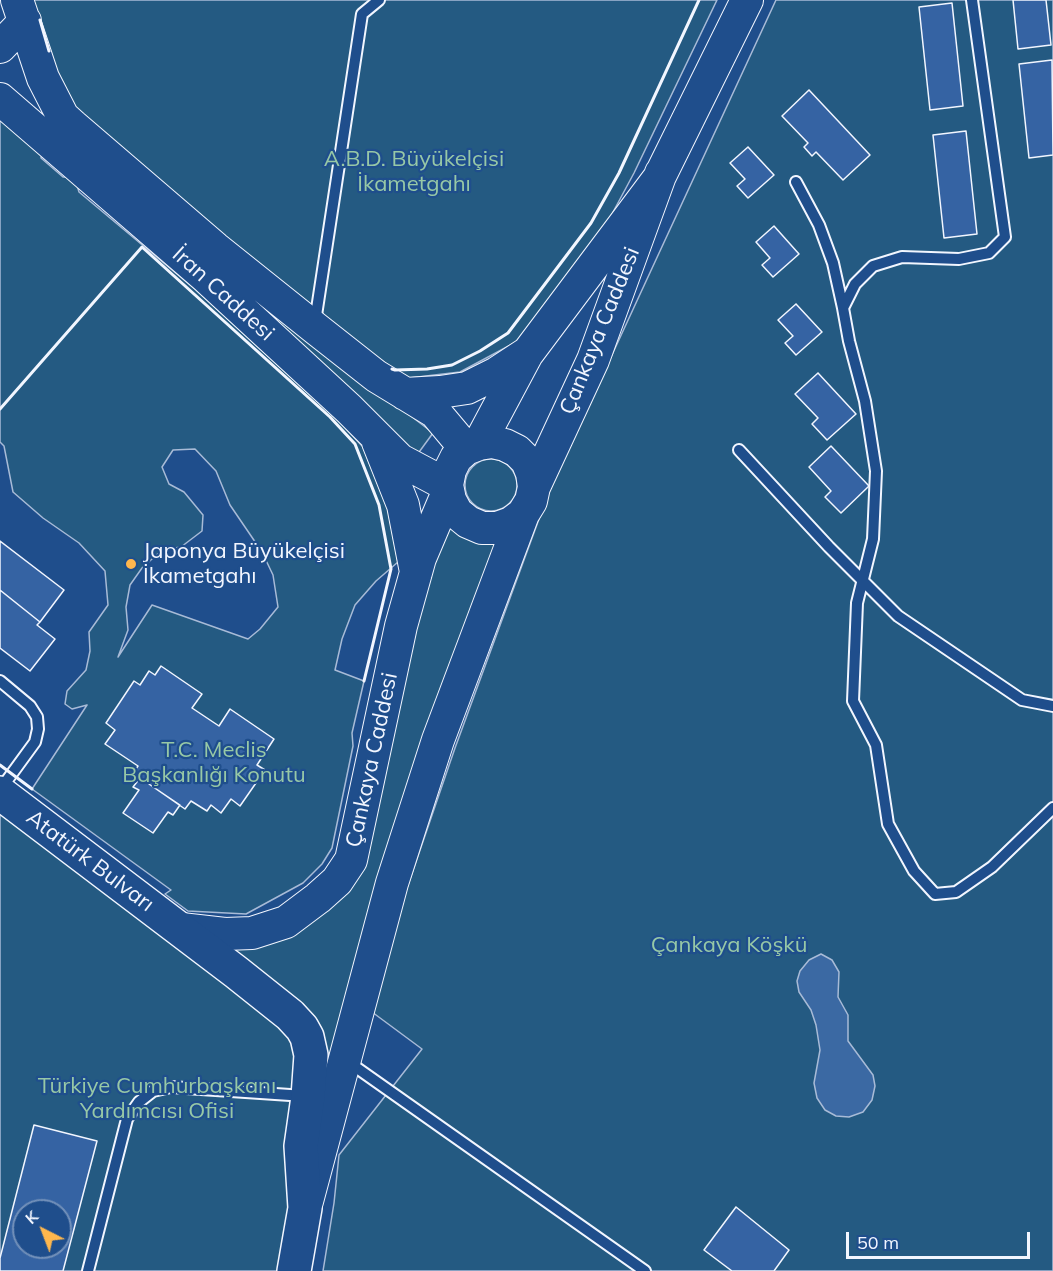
<!DOCTYPE html>
<html>
<head>
<meta charset="utf-8">
<style>
	body { margin:0 }
	#map { position:relative; width:1053px; height:1271px; overflow:hidden; background:#1f4e8c; font-family:Mulish,sans-serif }
	canvas { display:block }
	.north { position:absolute; left:12px; top:1199px; width:60px; height:60px; box-sizing:border-box; background:#1f4e8c; border:2px solid #7391ba; border-radius:50%; rotate:318deg; font-size:16px; font-weight:700; line-height:24px; text-align:center; color:#f2f6ff }
	.north::after { content:''; display:block; margin:auto; width:21px; height:27px; background:#ffb74d; clip-path:polygon(50% 0,100% 100%,50% 72%,0 100%) }
	.scale { position:absolute; left:846px; top:1232px; width:184px; height:27px; box-sizing:border-box; border:3px solid #f2f6ff; border-top:0; padding-left:8px; font-size:18px; line-height:21px; white-space:nowrap; color:#f2f6ff; -webkit-text-stroke:4px #1f4e8c; paint-order:stroke }
</style>
</head>
<body>
<div id="map">
<canvas width="1053" height="1271"></canvas>
<div class="north">K</div>
<div class="scale">50 m</div>
</div>
<script>
const ctx = document.querySelector('canvas').getContext('2d');
ctx.lineJoin = 'round';
function fill(path, color) {
  ctx.fillStyle = color;
  ctx.fill(path, 'evenodd');
}
function toPath(rows) {
  const path = new Path2D();
  for (const r of rows) {
    if (r.length === 3) {
      path.moveTo(r[0] + r[2], r[1]);
      path.arc(r[0], r[1], r[2], 0, 2 * Math.PI);
      continue;
    }
    path.moveTo(r[0], r[1]);
    for (let i = 2; i < r.length; i += 2) path.lineTo(r[i], r[i + 1]);
  }
  return path;
}
function strokePath(path, color, width, dash) {
  ctx.strokeStyle = color;
  ctx.lineWidth = width;
  ctx.lineCap = dash ? 'butt' : 'round';
  ctx.setLineDash(dash || []);
  ctx.stroke(path);
}
function drawText(font, color, halo, rows, align = 'center') {
  ctx.font = font + ' Mulish,sans-serif';
  ctx.lineWidth = 4.5;
  ctx.setLineDash([]);
  ctx.textBaseline = 'middle';
  ctx.strokeStyle = halo;
  ctx.fillStyle = color;
  for (const [text, x, y, turn = 0] of rows) {
    ctx.save();
    ctx.translate(x, y);
    ctx.rotate((+turn || 0) * Math.PI / 180);
    ctx.textAlign = isNaN(turn) ? turn : align;
    if (halo) ctx.strokeText(text, 0, 0);
    ctx.fillText(text, 0, 0);
    ctx.restore();
  }
}
const green = toPath([
	[33,0,717,0,634,173,605,227,518,341,460,372,409,378,395,370,311,310,79,114,57,71,33,0],
	[776,0,1053,0,1053,1271,323,1271,334,1203,339,1155,422,1049,372,1012,406,891,455,748,550,489,776,0],
	[0,107,43,148,41,158,63,177,67,177,77,185,79,192,196,290,338,420,363,447,388,510,398,562,376,581,355,605,342,639,335,670,364,681,352,733,353,746,332,848,322,864,303,883,246,914,188,911,165,894,171,890,32,789,87,705,72,709,65,704,67,691,86,670,90,651,89,632,108,605,105,571,79,543,43,518,13,492,4,446,0,442,0,107],
	[195,449,216,471,230,505,262,552,273,575,278,607,260,629,248,639,152,605,118,657,128,630,126,607,130,585,142,568,162,550,181,547,202,531,203,515,184,492,169,484,162,467,173,450,195,449],
	[260,300,433,433,414,459,253,309,260,300],
	[491,485,26],
	[447,485,497,528,496,584,294,1271,0,1271,0,793,181,929,225,934,337,881,447,485],
	[24,1211,60,1211,60,1247,24,1247,24,1211]
]);
const water = toPath([
	[821,954,832,960,839,972,838,997,848,1015,848,1041,873,1075,875,1086,872,1100,863,1112,849,1117,836,1116,825,1110,817,1098,814,1083,820,1050,816,1025,811,1010,799,992,797,981,800,971,809,960,821,954]
]);
const building = toPath([
	[1013,0,1046,0,1051,45,1018,49,1013,0],
	[952,3,963,106,930,110,919,7,952,3],
	[1052,60,1053,155,1029,158,1019,64,1052,60],
	[809,90,870,155,843,180,816,152,812,156,804,147,808,143,782,116,809,90],
	[966,131,977,234,944,238,933,135,966,131],
	[748,147,774,175,748,198,737,186,745,179,730,163,748,147],
	[774,226,799,254,773,277,762,265,770,258,756,242,774,226],
	[796,304,822,332,796,355,785,343,793,336,778,320,796,304],
	[818,373,856,414,827,440,812,424,818,418,795,394,818,373],
	[831,446,869,486,841,513,825,497,831,491,809,467,831,446],
	[0,541,64,590,40,622,0,590,0,541],
	[0,590,40,622,37,625,55,639,30,671,0,648,0,590],
	[161,666,202,694,192,708,219,726,230,709,274,739,257,765,265,770,240,806,231,799,221,813,211,805,207,811,191,801,185,809,133,773,138,766,105,744,115,730,106,723,134,681,140,685,149,671,155,675,161,666],
	[140,778,180,805,173,815,168,812,153,833,123,813,139,790,133,787,140,778],
	[34,1125,97,1141,63,1271,0,1271,0,1258,34,1125],
	[24,1211,60,1211,60,1247,24,1247,24,1211],
	[736,1207,789,1250,774,1271,732,1271,704,1250,736,1207]
]);
const lane = toPath([
	[972,0,1005,237,989,253,959,259,902,257,873,266,855,284,843,308,849,341,865,401,876,471,873,539,857,603,853,701,876,745,888,824,914,871,935,894,956,892,992,867,1053,808],
	[796,182,819,225,833,263,843,308],
	[315,322,362,14,379,0],
	[739,450,829,547,898,616,1022,700,1053,706],
	[0,681,30,706,37,717,38,729,35,742,0,790],
	[347,1061,645,1271],
	[88,1271,127,1119,139,1102,153,1091,171,1087,305,1096]
]);
const secondary = toPath([
	[17,0,43,78,63,117,73,126,215,248,315,328,376,376,435,412,466,449],
	[0,47,25,21],
	[0,99,207,278,349,409,400,460,447,485],
	[405,394,440,392,467,388,497,373,526,354],
	[378,442,403,505,416,572],
	[479,444,527,354,659,178,747,0],
	[534,487,532,473,527,461,517,451,505,445,492,442,479,444,466,449,456,458,450,470,447,485,450,500,457,513,468,522,482,528,497,528,511,523,523,514,531,501,534,487,593,360,661,173],
	[181,929,225,934,252,933,286,922,318,898,337,881,351,860,401,626,420,558,448,492],
	[307,1201,392,883,438,740,523,514]
]);
const primary = toPath([
	[0,793,236,972,290,1015,302,1028,307,1037,311,1055,308,1097,301,1146,305,1208,294,1271]
]);
const wall = toPath([
	[40,20,49,51],
	[392,369,395,370,427,369,452,365,480,351,508,333,591,223,619,173,699,0],
	[0,409,142,247,330,417,355,444,379,505,391,569,364,681],
	[0,765,32,789]
]);
const markers = [
	[131,564,6,"#ffb74d"]
];
const parkNames = [
	["A.B.D. Büyükelçisi",414,159],
	["İkametgahı",414,184],
	["T.C. Meclis",214,750],
	["Başkanlığı Konutu",214,775],
	["Çankaya Köşkü",729,945],
	["Türkiye Cumhurbaşkanı",157,1086],
	["Yardımcısı Ofisi",157,1111]
];
const streetNames = [
	["İran Caddesi",223,294,42],
	["Çankaya Caddesi",600,331,-68],
	["Çankaya Caddesi",372,760,-78],
	["Atatürk Bulvarı",90,861,37]
];
const poiNames = [
	["Japonya Büyükelçisi",143,551],
	["İkametgahı",143,576]
];
fill(green, '#245a82');
strokePath(green, '#a8bbd7', 1.5);
fill(water, '#3b69a3');
strokePath(water, '#a8bbd7', 1.5);
fill(building, '#3563a3');
strokePath(building, '#f2f6ff', 1.5);
strokePath(lane, '#f2f6ff', 14);
strokePath(secondary, '#f2f6ff', 34);
strokePath(primary, '#f2f6ff', 36);
strokePath(lane, '#1f4e8c', 10);
strokePath(secondary, '#1f4e8c', 32);
strokePath(primary, '#1f4e8c', 33);
strokePath(wall, '#f2f6ff', 3);
for (const [x, y, r, color] of markers) {
  const dot = new Path2D();
  dot.arc(x, y, r, 0, 2 * Math.PI);
  ctx.fillStyle = color;
  ctx.fill(dot);
  strokePath(dot, '#1f4e8c', 2);
}
drawText('22px', '#97c8a6', '#1f4e8c', parkNames);
drawText('22px', '#f2f6ff', '#1f4e8c', streetNames);
drawText('22px', '#f2f6ff', '#1f4e8c', poiNames, 'left');
</script>
</body>
</html>
